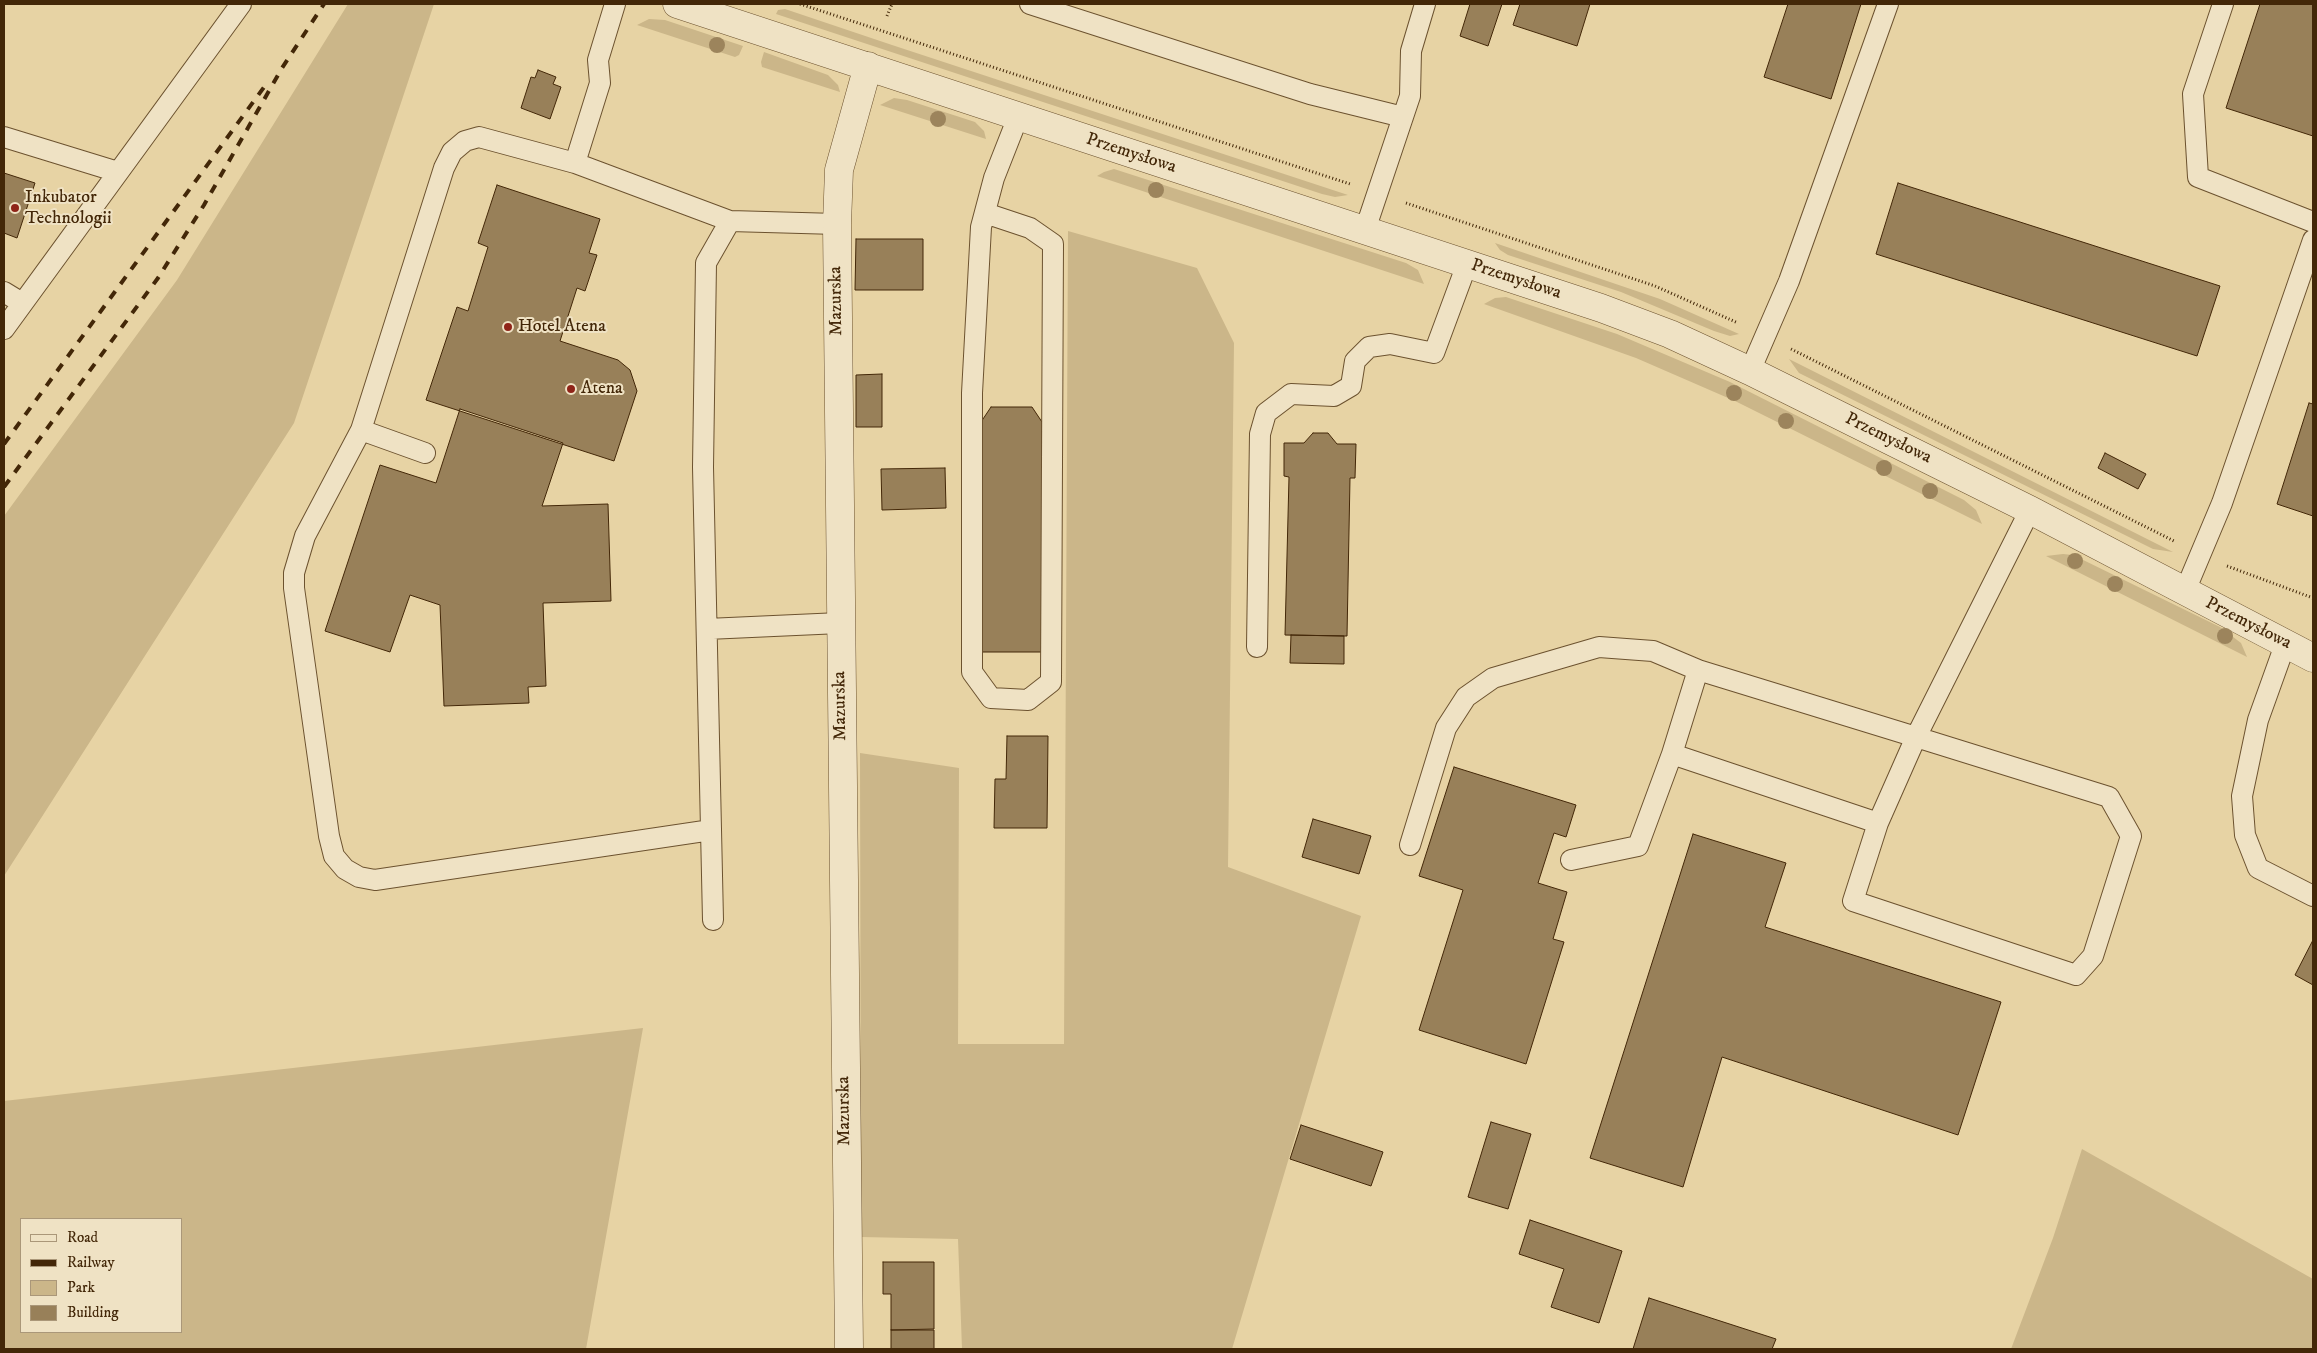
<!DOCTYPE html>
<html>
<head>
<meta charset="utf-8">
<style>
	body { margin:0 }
	#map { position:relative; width:2317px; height:1353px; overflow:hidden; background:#e7d3a4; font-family:"IM FELL DW Pica",serif }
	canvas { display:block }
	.frame { position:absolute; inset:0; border:5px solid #432708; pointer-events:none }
	.legend { position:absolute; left:20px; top:1218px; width:162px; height:115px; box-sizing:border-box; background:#efe2c4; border:1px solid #aa9779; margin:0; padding:6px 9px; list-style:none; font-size:15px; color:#432708 }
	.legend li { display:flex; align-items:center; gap:10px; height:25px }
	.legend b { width:25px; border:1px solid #aa9779 }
</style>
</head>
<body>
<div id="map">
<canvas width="2317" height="1353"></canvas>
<div class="frame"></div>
<ul class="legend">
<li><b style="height:6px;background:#efe2c4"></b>Road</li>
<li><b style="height:6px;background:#432708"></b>Railway</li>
<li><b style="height:14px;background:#cbb689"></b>Park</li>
<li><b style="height:14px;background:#988059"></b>Building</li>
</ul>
</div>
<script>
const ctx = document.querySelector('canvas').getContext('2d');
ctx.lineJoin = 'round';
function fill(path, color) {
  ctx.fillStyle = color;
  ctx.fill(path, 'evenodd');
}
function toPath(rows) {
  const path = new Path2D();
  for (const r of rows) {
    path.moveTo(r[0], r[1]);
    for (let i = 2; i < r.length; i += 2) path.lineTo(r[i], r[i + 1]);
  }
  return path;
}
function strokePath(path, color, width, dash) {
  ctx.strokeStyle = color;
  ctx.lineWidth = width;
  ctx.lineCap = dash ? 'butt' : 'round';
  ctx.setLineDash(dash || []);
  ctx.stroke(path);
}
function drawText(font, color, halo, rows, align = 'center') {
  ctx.font = font + ' "IM FELL DW Pica",serif';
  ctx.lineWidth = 4;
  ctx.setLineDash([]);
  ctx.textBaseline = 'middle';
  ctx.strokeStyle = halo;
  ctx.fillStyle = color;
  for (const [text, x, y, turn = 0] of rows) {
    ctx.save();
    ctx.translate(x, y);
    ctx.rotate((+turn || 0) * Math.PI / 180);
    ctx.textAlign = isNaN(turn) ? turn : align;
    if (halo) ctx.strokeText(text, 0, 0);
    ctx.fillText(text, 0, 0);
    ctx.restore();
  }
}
const green = toPath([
	[348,4,434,4,294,423,4,876,4,516,177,280],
	[785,9,892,45,1348,195,1335,197,1322,194,776,14,778,10],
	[649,19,665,20,743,46,739,55,735,57,637,25],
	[764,52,828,75,838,85,840,92,762,67,761,62],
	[894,98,907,100,975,122,984,131,986,139,880,105],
	[1114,169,1406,263,1418,270,1424,284,1097,176,1104,172],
	[1068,231,1197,268,1234,343,1228,867,1361,916,1232,1349,962,1349,958,1239,861,1237,860,753,959,768,958,1044,1064,1044],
	[1495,243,1660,299,1739,334,1730,336,1714,331,1621,292,1508,255,1500,250],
	[1506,297,1617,334,1730,382,1964,500,1976,510,1982,524,1735,401,1636,358,1484,304,1495,298],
	[1789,359,2173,552,2153,549,1799,373],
	[2063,554,2073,555,2220,627,2241,643,2247,657,2046,556],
	[643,1028,586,1349,4,1349,4,1101],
	[21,1219,181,1219,181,1332,21,1332],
	[2082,1149,2313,1279,2313,1349,2011,1349,2053,1238]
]);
const building = toPath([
	[1470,4,1502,4,1488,46,1460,36,1470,4],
	[1520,4,1590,4,1577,46,1513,25,1520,4],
	[1788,4,1861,4,1831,99,1764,77,1788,4],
	[2260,4,2313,4,2313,136,2226,108,2260,4],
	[538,70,556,77,553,84,561,87,550,119,521,108,531,77,535,78,538,70],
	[4,173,35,183,17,238,4,233,4,173],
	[1898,183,2220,286,2197,356,1876,254,1898,183],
	[497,185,600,219,589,253,597,255,585,291,577,288,560,341,618,360,630,370,637,391,614,461,426,400,457,307,468,311,488,247,478,243,497,185],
	[856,239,923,239,923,290,855,290,856,239],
	[882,374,882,427,856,427,856,375,882,374],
	[2309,403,2313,404,2313,516,2277,504,2309,403],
	[991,407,1032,407,1042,422,1042,652,981,652,981,422,991,407],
	[460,409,563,443,542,506,608,504,611,601,543,603,546,686,528,687,529,703,444,706,440,605,410,595,390,652,325,631,380,465,436,483,460,409],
	[1313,433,1328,433,1337,444,1356,444,1355,478,1350,478,1347,636,1285,635,1289,477,1284,476,1284,443,1304,443,1313,433],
	[2105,453,2146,474,2138,489,2098,468,2105,453],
	[945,468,946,508,882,510,881,469,945,468],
	[1291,635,1344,636,1344,664,1290,663,1291,635],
	[1007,736,1048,736,1047,828,994,828,995,779,1006,779,1007,736],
	[1454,767,1576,805,1566,837,1554,833,1538,883,1567,892,1553,939,1564,942,1526,1064,1419,1030,1463,890,1419,876,1454,767],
	[1313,819,1371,836,1359,874,1302,857,1313,819],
	[1693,834,1786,863,1765,927,2001,1002,1958,1135,1722,1057,1683,1187,1590,1158,1693,834],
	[2313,940,2313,985,2295,975,2313,940],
	[1491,1122,1531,1134,1508,1209,1468,1197,1491,1122],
	[1301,1125,1383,1152,1371,1186,1290,1159,1301,1125],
	[1530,1220,1622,1251,1599,1323,1551,1307,1564,1269,1519,1254,1530,1220],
	[883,1262,934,1262,934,1329,891,1330,891,1294,883,1294,883,1262],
	[1649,1298,1776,1339,1772,1349,1633,1349,1649,1298],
	[891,1330,934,1330,934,1349,891,1349,891,1330]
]);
const path = toPath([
	[800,4,1350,184],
	[887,16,892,4],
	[1406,203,1655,286,1738,323],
	[1791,349,2174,541],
	[2227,566,2313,598]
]);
const service = toPath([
	[1030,4,1310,94,1403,117],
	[2223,4,2193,94,2198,177,2313,222],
	[4,137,118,172],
	[575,163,600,83,598,60,615,4],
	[985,213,1030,228,1053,244,1051,682,1028,700,991,698,972,672,972,393,981,227,994,178,1018,117],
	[1365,230,1410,96,1411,51,1425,4],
	[4,292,22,303],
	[4,329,241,4],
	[1750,371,1789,281,1888,4],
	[361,430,305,536,294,573,294,588,329,836,334,856,345,869,359,877,375,880,711,830],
	[425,453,361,430,444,168,452,152,465,141,479,137,575,163,730,221],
	[2185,591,2222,503,2313,240],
	[707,629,840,623],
	[2286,642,2258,720,2242,796,2245,835,2258,868,2313,896],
	[1257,647,1260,434,1266,413,1291,394,1334,396,1351,386,1355,361,1369,347,1390,344,1434,353,1467,264],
	[1878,823,1672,754,1698,670,1916,737,2109,797,2131,836,2093,956,2076,975,1853,901,1878,823,1916,737,2030,510],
	[1410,845,1446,728,1466,697,1493,678,1599,647,1653,651,1698,670],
	[1571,860,1638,846,1672,754],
	[713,920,703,467,706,263,730,221,837,224]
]);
const minor = toPath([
	[677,4,1601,308,1670,334,1750,371,2030,510,2313,658],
	[849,1349,837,224,839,170,868,66]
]);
const rail = toPath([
	[4,444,267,83],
	[4,487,158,278,204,205,282,68,324,4]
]);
const trees = [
	[717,45],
	[938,119],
	[1156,190],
	[1734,393],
	[1786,421],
	[1884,468],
	[1930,491],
	[2075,561],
	[2115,584],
	[2225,636]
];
const markers = [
	[15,208,5,"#8f2418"],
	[508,327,5,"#8f2418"],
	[571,389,5,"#8f2418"]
];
const streetNames = [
	["Przemysłowa",1131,154,18],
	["Przemysłowa",1516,280,18],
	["Mazurska",837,301,-91],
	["Przemysłowa",1888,439,26],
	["Przemysłowa",2248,624,27],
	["Mazurska",841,706,-91],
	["Mazurska",845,1111,-91]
];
const poiNames = [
	["Inkubator",25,198],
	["Technologii",25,219],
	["Hotel Atena",518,327],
	["Atena",581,389]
];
fill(green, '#cbb689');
fill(building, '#988059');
strokePath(building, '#432708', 1);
strokePath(service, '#6c522f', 22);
strokePath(minor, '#6c522f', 29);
strokePath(path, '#432708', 3, [1, 2.5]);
strokePath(service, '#efe2c4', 20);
strokePath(minor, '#efe2c4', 28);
strokePath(rail, '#432708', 4, [9, 9]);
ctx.fillStyle = '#9c845c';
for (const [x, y] of trees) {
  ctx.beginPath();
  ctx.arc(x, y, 8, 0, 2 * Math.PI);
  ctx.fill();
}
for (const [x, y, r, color] of markers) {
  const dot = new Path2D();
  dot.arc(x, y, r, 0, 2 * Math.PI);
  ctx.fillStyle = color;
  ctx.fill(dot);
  strokePath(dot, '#efe2c4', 2);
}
drawText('18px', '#432708', '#efe2c4', streetNames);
drawText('18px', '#432708', '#efe2c4', poiNames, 'left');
</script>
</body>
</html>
